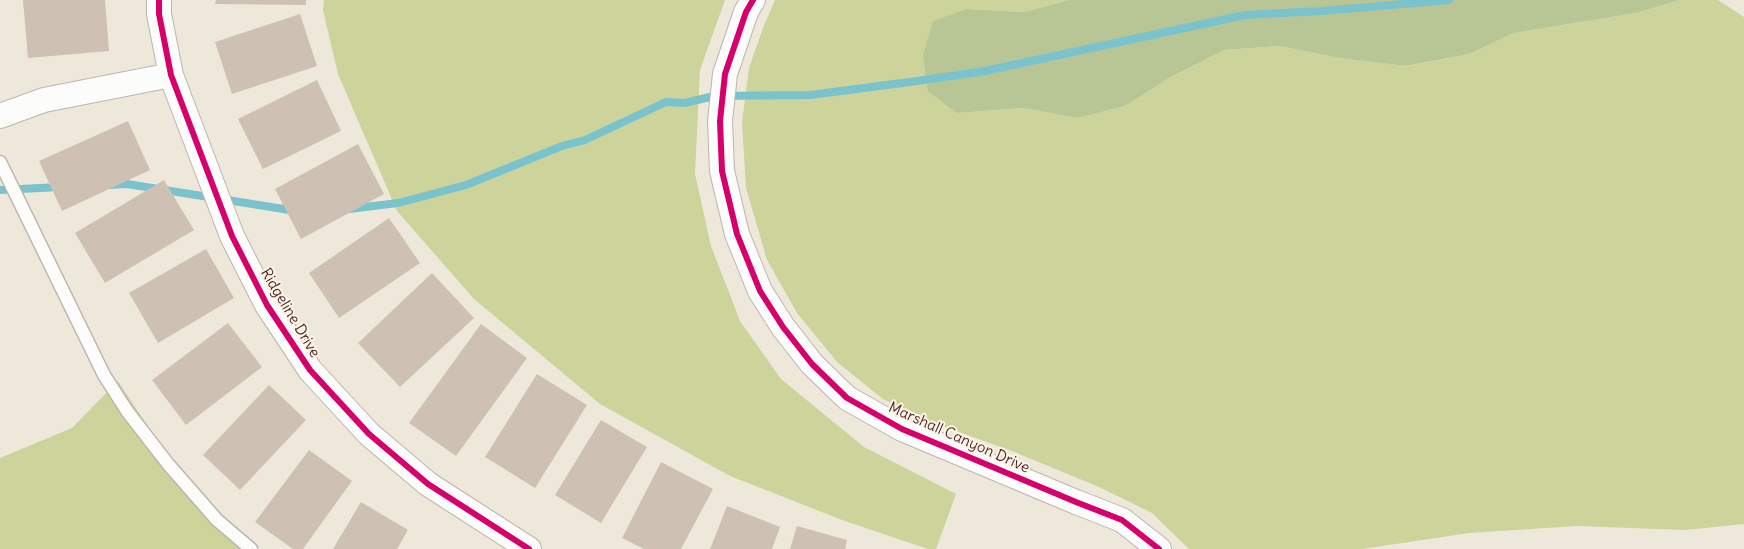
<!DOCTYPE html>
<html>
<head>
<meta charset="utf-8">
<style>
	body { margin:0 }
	canvas { display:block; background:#eee8db }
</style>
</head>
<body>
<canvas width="1744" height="549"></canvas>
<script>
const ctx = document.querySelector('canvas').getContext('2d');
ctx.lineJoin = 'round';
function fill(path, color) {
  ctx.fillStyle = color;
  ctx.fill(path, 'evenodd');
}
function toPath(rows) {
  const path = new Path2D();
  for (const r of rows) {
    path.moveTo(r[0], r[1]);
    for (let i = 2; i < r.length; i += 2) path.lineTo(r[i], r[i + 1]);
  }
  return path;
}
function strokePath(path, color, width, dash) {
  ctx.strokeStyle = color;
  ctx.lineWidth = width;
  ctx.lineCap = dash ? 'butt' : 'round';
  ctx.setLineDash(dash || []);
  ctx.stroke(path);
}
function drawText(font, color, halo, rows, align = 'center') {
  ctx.font = font + ' Delius,sans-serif';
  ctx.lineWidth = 4;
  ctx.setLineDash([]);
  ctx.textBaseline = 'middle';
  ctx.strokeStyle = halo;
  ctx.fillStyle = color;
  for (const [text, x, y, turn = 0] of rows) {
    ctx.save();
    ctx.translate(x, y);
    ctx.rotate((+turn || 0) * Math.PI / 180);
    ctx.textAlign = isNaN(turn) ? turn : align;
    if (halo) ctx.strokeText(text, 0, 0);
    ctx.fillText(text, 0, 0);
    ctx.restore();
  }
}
const green = toPath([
	[324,0,725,0,700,70,695,174,711,246,740,321,781,379,864,447,956,494,936,549,928,549,842,520,730,476,600,404,474,299,397,211,338,74,323,10],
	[775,0,1068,0,1025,12,967,9,957,113,1023,108,1078,118,1125,106,1169,78,1224,50,1280,46,1339,58,1407,66,1469,54,1514,33,1636,13,1680,0,1718,0,1744,17,1744,524,1685,530,1577,526,1469,533,1362,549,1189,549,1152,513,1099,487,1012,451,928,421,883,399,837,362,797,313,767,260,746,188,742,122,749,68,763,28],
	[118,381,174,466,252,549,0,549,0,458,72,428]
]);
const forest = toPath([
	[1068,0,1680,0,1636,13,1514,33,1469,54,1406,66,1339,58,1280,46,1224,50,1169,78,1125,106,1078,118,1023,108,957,113,928,91,923,56,933,21,967,9,1025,12]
]);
const stream = toPath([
	[109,185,127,184,296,211],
	[0,190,60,187],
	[349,209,398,203,466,185,562,146,585,140,666,102,685,103,714,96,810,95,910,82,985,71,1245,15,1322,11,1449,0]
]);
const building = toPath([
	[23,0,105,0,109,51,28,58],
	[216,0,306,0,306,5,215,4],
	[300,14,317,66,232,94,215,42],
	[317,80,341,131,263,169,238,119],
	[128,121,150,170,62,211,39,161],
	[358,144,384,194,301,239,275,189],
	[164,180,194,230,105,283,75,233],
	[389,218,420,263,339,318,309,273],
	[206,249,234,298,158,343,129,293],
	[432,273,474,318,400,387,358,343],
	[228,323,262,367,186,425,152,380],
	[481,324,527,358,456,456,409,423],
	[537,374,587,405,535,488,485,457],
	[269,385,306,420,240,490,203,455],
	[601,420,647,447,601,523,555,495],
	[309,450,352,481,303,549,293,549,255,522],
	[661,462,713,489,681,549,644,549,622,538],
	[361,502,408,530,397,549,333,549],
	[727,506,780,527,772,549,710,549],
	[797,526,847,540,845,549,790,549]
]);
const lane = toPath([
	[0,162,104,375,127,411,168,464,217,520,251,549]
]);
const street = toPath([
	[159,0,159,14,171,75,232,236,267,305,310,370,369,434,428,484,529,549],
	[753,0,746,12,725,74,720,121,722,171,737,234,760,291,783,327,812,364,847,398,902,429,1076,502,1122,520,1159,549],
	[0,116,44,100,171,75]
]);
const cycleway = toPath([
	[159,0,159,14,171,75,232,236,267,305,310,370,369,434,428,484,529,549],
	[753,0,746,12,725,74,720,121,722,171,737,234,760,291,783,327,812,364,847,398,902,429,1076,502,1122,520,1159,549]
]);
const streetNames = [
	["Ridgeline Drive",290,313,59],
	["Marshall Canyon Drive",959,438,24]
];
fill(green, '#ccd49b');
fill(forest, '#b8c695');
strokePath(stream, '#7ac2cc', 8);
fill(building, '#cec1b3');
strokePath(lane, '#bdb5ae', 15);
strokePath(street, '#bdb5ae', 26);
strokePath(lane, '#fcfcfa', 12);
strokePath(street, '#fcfcfa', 24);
strokePath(cycleway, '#d6006c', 6);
drawText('15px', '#4a1f2b', '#fcf5e5', streetNames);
</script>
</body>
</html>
